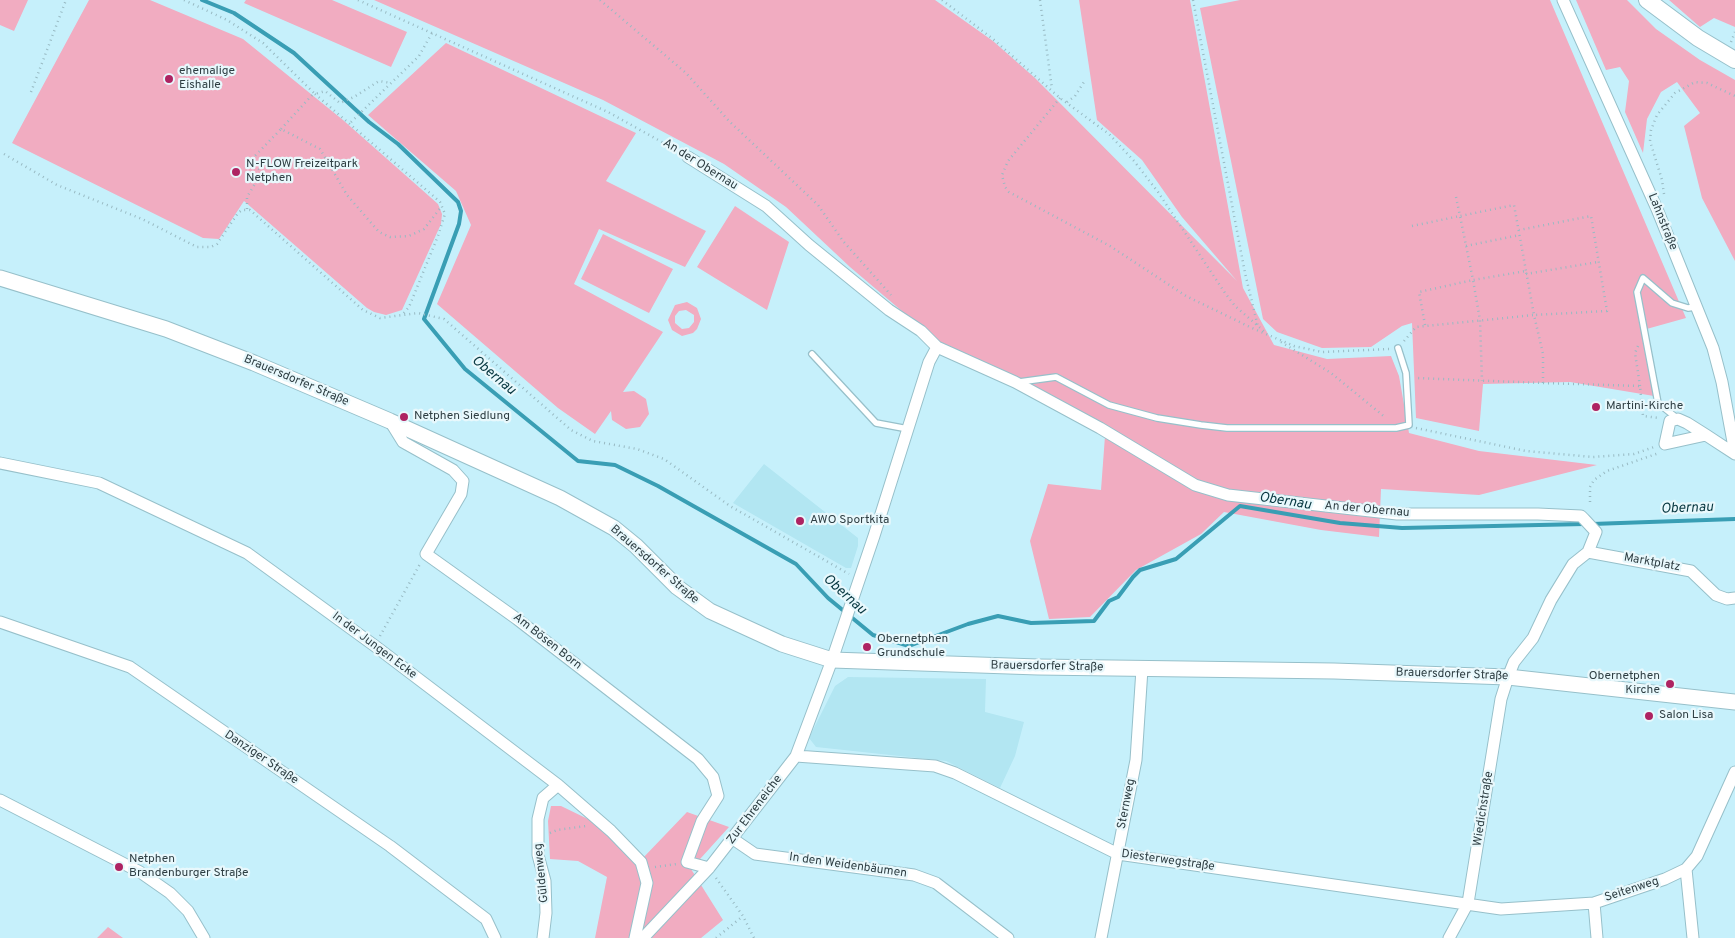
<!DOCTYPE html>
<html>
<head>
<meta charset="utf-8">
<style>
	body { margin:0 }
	canvas { display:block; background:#c6f0fb }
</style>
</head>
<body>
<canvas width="1735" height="938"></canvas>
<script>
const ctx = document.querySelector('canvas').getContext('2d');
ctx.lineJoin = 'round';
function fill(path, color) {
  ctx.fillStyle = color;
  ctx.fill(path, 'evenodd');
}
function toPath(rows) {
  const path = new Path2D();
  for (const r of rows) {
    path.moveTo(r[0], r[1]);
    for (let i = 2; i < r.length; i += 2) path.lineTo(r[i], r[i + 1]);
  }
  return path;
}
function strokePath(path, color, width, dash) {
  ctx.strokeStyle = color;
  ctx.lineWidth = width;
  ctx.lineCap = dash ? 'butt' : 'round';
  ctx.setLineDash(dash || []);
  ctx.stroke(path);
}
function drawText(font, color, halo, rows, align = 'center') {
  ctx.font = font + ' Overpass,sans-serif';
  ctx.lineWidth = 4.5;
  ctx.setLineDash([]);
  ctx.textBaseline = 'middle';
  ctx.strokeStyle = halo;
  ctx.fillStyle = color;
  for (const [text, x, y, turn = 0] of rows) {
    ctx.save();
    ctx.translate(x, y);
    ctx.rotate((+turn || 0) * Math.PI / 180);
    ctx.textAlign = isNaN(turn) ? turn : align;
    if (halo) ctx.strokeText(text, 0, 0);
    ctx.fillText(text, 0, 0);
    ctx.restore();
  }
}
const built = toPath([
	[764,464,858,538,858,546,851,568,846,568,733,503],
	[848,677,986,679,985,712,1024,722,1015,756,1000,788,946,761,816,747,809,738,835,686]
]);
const green = toPath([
	[0,0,28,0,14,31,0,25],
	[89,0,150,0,243,39,343,120,438,204,442,214,441,224,402,310,386,315,374,312,367,308,244,201,219,239,203,238,12,143],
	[246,0,332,0,407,32,391,67,244,3],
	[374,0,935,0,993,41,1035,78,1237,281,1182,217,1142,160,1097,120,1079,0,1190,0,1243,288,1274,345,1327,359,1391,356,1399,376,1409,433,1479,451,1597,465,1479,495,1381,489,1379,537,1321,530,1224,512,1201,534,1136,570,1090,617,1049,619,1030,541,1048,484,1101,490,1105,436,943,346,850,267,786,207,724,164,603,100],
	[1240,0,1550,0,1686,318,1643,330,1654,396,1570,382,1483,384,1479,431,1416,418,1412,323,1402,326,1371,347,1322,348,1277,332,1263,319,1200,8],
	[1576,0,1627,0,1656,29,1700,60,1735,80,1735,261,1702,198,1684,126,1700,113,1677,82,1661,92,1647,119,1643,153,1625,112,1629,81,1620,67,1606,70],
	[1669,0,1735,0,1735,27,1714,18,1700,27],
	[446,43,636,133,606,181,706,231,685,267,599,229,574,284,663,332,623,392,634,391,646,399,649,414,640,427,626,429,612,420,611,411,595,434,558,408,437,304,471,225,456,191,368,115],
	[735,206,789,242,767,310,697,267],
	[603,234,673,269,649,313,581,279],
	[687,302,697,308,701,319,697,329,693,333,682,336,672,330,668,320,675,305],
	[686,310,694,315,694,322,689,328,682,329,675,323,675,316,679,311],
	[551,806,561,806,594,822,641,860,687,812,729,827,691,869,723,920,701,938,595,938,607,877,578,861,550,859,548,821],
	[108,927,123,938,97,938]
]);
const stream = toPath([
	[202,0,234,13,294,53,369,122,398,144,458,202,461,211,459,224,424,319,465,369,578,461,615,465,658,486,796,564,828,598,873,635,909,646,968,624,998,616,1031,623,1094,621,1109,601,1118,597,1133,577,1140,570,1176,559,1240,506,1340,523,1402,528,1585,524],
	[1592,524,1735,519]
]);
const path = toPath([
	[184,0,227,20,263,43,315,94,325,91,340,103,354,97,379,81,391,83],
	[358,0,608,112,678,151],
	[600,0,686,73,729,121,818,205,843,241,891,295],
	[942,0,993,39,1060,98,1109,134,1134,161,1158,192,1225,293,1235,306,1266,333],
	[1040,0,1052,89],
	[1193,0,1245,273,1258,327],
	[1731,42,1735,32],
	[31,92,66,0],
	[315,94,431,194,440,202,445,214,438,236,409,307,403,314],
	[1060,98,1008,161,1002,175,1005,187,1009,192,1110,246,1186,296,1252,328,1294,346,1322,352,1389,349],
	[1067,102,1075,96,1084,82],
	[351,122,419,56,432,33],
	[281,129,314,93],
	[4,154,57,185,142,219,197,247,211,247,217,244,238,213,242,210,250,210,363,310,380,318,418,313,444,319,571,430,593,441,637,449,664,459,730,506,849,574],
	[1664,194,1662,180,1650,141,1651,130,1657,115,1675,93,1695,82,1707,83,1735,96],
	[1456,197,1460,216,1514,205,1526,271],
	[247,209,247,197,262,172,250,161,281,129,320,149,347,195,379,232,390,237,409,236,424,229,442,206],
	[1412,226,1460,216,1473,280,1526,271,1534,315,1607,311,1591,216,1519,230],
	[1466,246,1520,235],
	[1526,274,1598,262],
	[1425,325,1419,292,1473,280,1480,320,1482,381],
	[1404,341,1416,327,1534,315,1543,354,1543,383,1415,378],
	[1281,342,1331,373,1386,418],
	[1638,346,1635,353,1640,386],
	[1543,383,1640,386,1643,416,1659,418],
	[1416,428,1526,451,1593,457,1634,454,1654,447],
	[1590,502,1590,487,1594,480,1607,471,1659,453],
	[380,636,420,564],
	[550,833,557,830,586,826],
	[655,867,677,864],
	[716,878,743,916,754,938],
	[716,938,743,916]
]);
const service = toPath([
	[812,354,876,423,908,429],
	[1019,382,1056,377,1109,405,1157,418,1201,425,1227,428,1396,428,1409,425,1406,373,1398,348],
	[1678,419,1658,403,1637,292,1643,278,1672,303,1688,308,1696,307]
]);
const minor = toPath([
	[1563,0,1657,209,1713,348,1722,382,1735,453],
	[688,157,766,206,809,245,889,310,921,331,937,347,1015,382,1100,428,1195,485,1228,495,1397,514,1538,514,1581,516,1584,519,1596,532,1588,552,1573,564,1551,600,1533,638,1514,662,1508,677,1501,699,1468,903,1449,938],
	[390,421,403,442,453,470,463,481,461,494,426,554,517,619,698,759,713,777,718,796,702,821,687,862,709,868],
	[1706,435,1665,444,1670,421,1678,419,1687,423,1706,435,1735,454],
	[0,463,99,483,247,553,375,646,558,785,611,831,641,862,647,883,635,938],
	[1588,552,1691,571,1716,595,1727,599,1735,598],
	[0,622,130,667,390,846,486,919,495,938],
	[796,756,935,766,955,773,1118,854,1501,909,1594,903,1665,879,1686,869,1697,856,1735,772],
	[0,800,140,872,170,893,188,911,204,938],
	[733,839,755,854,914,875,936,883,1008,938],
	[1686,869,1693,938],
	[1594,903,1597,938],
	[543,938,546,913,545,881,538,855,538,819,543,798,558,785],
	[643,938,709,868,796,756,832,660,874,536,929,362,937,347],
	[1101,938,1136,760,1142,669]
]);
const tertiary = toPath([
	[0,278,166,329,254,363,390,421,560,498,614,528,636,546,677,587,710,611,782,644,832,660,1038,667,1334,671,1508,677,1735,702]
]);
const secondary = toPath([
	[1647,0,1698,38,1735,60]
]);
const markers = [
	[169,79,5,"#ae2362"],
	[236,172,5,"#ae2362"],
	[1596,407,5,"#ae2362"],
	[404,417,5,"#ae2362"],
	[800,521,5,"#ae2362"],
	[867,647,5,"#ae2362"],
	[1670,684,5,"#ae2362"],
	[1649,716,5,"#ae2362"],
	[119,867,5,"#ae2362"]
];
const poiNames = [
	["ehemalige",179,72],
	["Eishalle",179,86],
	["N-FLOW Freizeitpark",246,165],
	["Netphen",246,179],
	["Martini-Kirche",1606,407],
	["Netphen Siedlung",414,417],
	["AWO Sportkita",810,521],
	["Obernetphen",877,640],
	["Grundschule",877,654],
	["Obernetphen",1660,677,"right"],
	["Kirche",1660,691,"right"],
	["Salon Lisa",1659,716],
	["Netphen",129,860],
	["Brandenburger Straße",129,874]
];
const streetNames = [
	["An der Obernau",700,165,32],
	["Lahnstraße",1662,222,68],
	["Brauersdorfer Straße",296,381,23],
	["An der Obernau",1367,510,5],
	["Marktplatz",1652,563,10],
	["Brauersdorfer Straße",654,565,41],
	["Am Bösen Born",547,642,38],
	["In der Jungen Ecke",374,646,37],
	["Brauersdorfer Straße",1047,667,1],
	["Brauersdorfer Straße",1452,675,2],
	["Danziger Straße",261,758,34],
	["Sternweg",1127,804,-79],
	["Wiedichstraße",1484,809,-81],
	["Zur Ehreneiche",755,810,-53],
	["Diesterwegstraße",1168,861,8],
	["In den Weidenbäumen",848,866,8],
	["Güldenweg",542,873,-96],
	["Seitenweg",1632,890,-18]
];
const waterNames = [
	["Obernau",493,376,40],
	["Obernau",1285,502,9],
	["Obernau",1687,509,-2],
	["Obernau",844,595,42]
];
fill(built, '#b2e6f2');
fill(green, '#f1acc1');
strokePath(stream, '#399eb4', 4);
strokePath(service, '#97c0ca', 8);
strokePath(minor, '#97c0ca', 13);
strokePath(tertiary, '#97c0ca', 17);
strokePath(secondary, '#97c0ca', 18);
strokePath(path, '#98bac3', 2.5, [1, 4]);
strokePath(service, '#fff', 5.5);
strokePath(minor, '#fff', 11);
strokePath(tertiary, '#fff', 15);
strokePath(secondary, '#fff', 16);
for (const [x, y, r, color] of markers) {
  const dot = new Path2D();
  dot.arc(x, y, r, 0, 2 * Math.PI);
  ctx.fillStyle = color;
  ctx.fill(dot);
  strokePath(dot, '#e8f8fc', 2);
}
drawText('12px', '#2e3e43', '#e8f8fc', poiNames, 'left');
drawText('12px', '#2e3e43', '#e8f8fc', streetNames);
drawText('italic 14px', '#073740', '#e8f8fc', waterNames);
</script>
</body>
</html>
